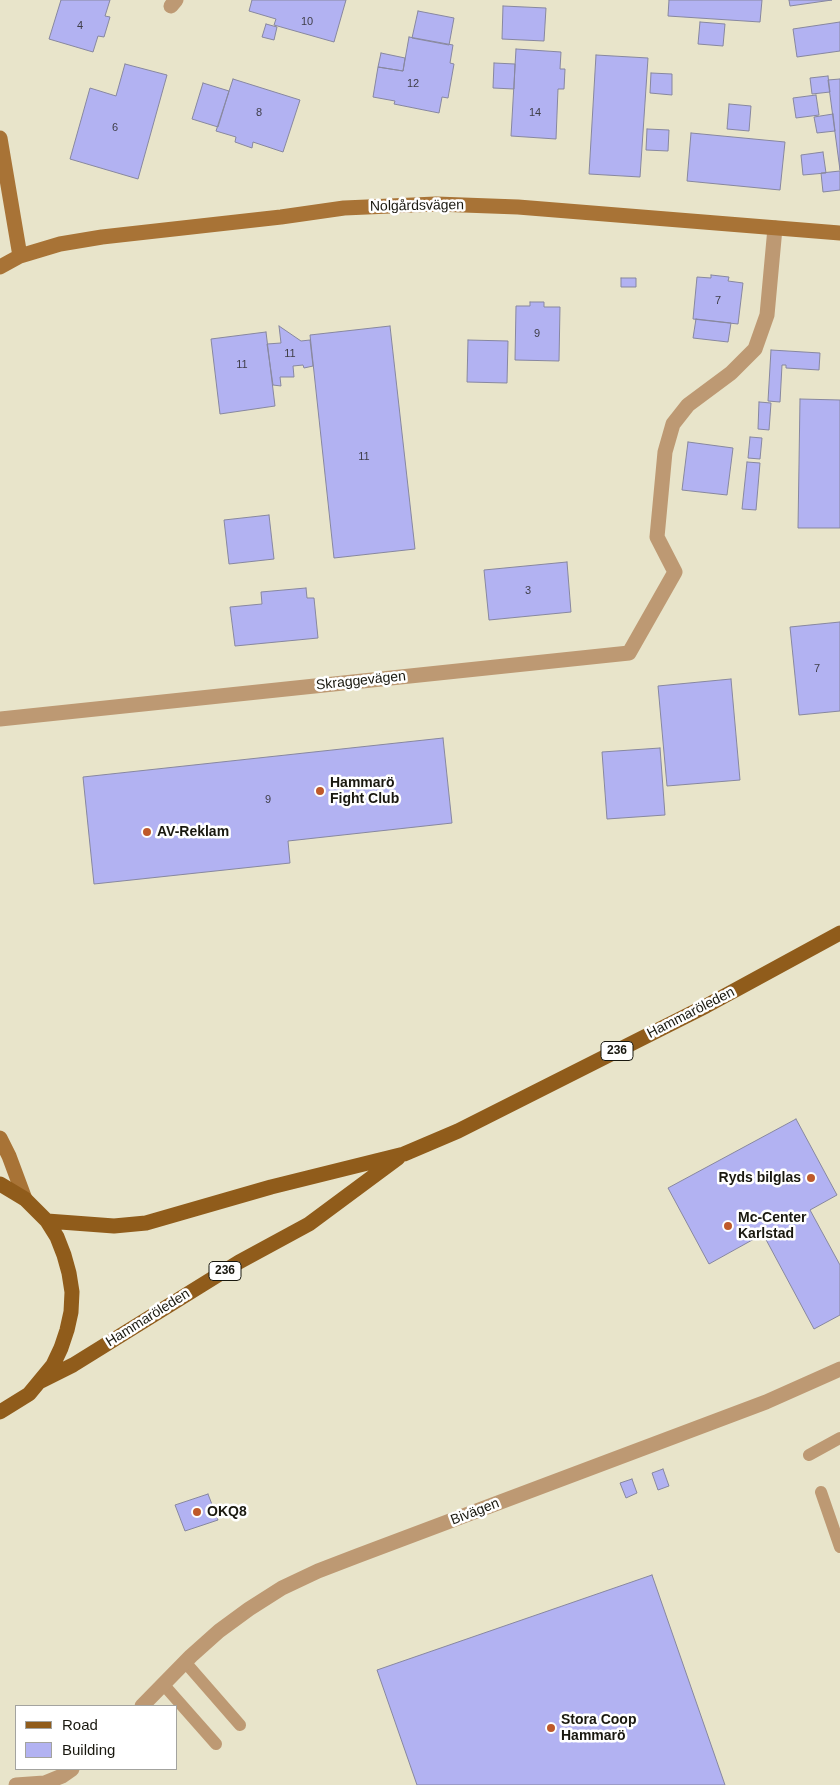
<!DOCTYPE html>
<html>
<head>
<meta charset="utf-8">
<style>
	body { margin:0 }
	#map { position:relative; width:840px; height:1785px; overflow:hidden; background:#e8e4ca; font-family:Helvetica,sans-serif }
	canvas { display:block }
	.legend { position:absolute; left:15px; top:1705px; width:162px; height:65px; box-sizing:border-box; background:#fff; border:1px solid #a3a39f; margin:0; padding:6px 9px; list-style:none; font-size:15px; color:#19180f }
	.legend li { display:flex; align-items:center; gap:10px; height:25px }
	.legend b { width:25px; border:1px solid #a3a39f }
</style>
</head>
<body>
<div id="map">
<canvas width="840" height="1785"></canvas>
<ul class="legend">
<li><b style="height:6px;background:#905c1b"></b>Road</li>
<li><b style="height:14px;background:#b2b2f2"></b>Building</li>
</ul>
</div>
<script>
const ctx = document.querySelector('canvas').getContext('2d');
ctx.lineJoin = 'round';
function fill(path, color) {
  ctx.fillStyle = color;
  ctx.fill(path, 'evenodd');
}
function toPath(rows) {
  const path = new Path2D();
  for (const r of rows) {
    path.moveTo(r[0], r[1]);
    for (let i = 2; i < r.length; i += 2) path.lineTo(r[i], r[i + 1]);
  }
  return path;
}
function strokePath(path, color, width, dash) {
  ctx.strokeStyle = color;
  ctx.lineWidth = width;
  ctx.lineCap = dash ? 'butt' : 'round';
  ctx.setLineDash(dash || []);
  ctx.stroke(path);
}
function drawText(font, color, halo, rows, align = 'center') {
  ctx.font = font + ' Helvetica,sans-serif';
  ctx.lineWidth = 5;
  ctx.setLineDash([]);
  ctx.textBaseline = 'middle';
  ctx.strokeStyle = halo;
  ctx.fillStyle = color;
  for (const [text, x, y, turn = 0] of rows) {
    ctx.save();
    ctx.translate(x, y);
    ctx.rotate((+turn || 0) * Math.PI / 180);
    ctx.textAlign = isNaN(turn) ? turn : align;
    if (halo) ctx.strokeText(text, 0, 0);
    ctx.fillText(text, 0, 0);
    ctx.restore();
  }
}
const building = toPath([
	[61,0,110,0,105,16,110,17,104,37,98,36,93,52,49,39,61,0],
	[252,0,346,0,334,42,274,25,276,19,249,11,252,0],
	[669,0,762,0,760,22,668,16,669,0],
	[789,0,832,0,790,6,789,0],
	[503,6,546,8,544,41,502,39,503,6],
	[418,11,454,18,449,45,412,38,418,11],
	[700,22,725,24,723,46,698,44,700,22],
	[840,22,840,51,797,57,793,29,840,22],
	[266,24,277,27,274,40,262,37,266,24],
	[409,37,453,45,450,63,454,64,448,98,442,97,439,113,394,104,395,101,373,97,378,67,403,71,409,37],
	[516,49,561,52,560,69,565,69,564,89,558,89,556,139,511,136,516,49],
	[381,53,405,58,403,71,378,67,381,53],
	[596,55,648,58,640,177,589,174,596,55],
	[494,63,515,64,514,89,493,88,494,63],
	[125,64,167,75,138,179,70,159,90,88,116,96,125,64],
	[651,73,672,74,672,95,650,93,651,73],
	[828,76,830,92,812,94,810,78,828,76],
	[233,79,300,100,283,152,253,142,252,148,235,142,236,137,216,131,233,79],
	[840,79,840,170,828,80,840,79],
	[203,83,229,91,218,127,192,119,203,83],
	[816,95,819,115,796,118,793,98,816,95],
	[729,104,751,106,749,131,727,129,729,104],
	[833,114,835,131,817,133,814,117,833,114],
	[647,129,669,130,668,151,646,150,647,129],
	[691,133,785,142,780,190,687,181,691,133],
	[823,152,826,173,803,175,801,155,823,152],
	[840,171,840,190,823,192,821,173,840,171],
	[711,275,729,277,728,281,743,283,738,324,693,319,697,277,711,278,711,275],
	[621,278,636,278,636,287,621,287,621,278],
	[530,302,544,302,544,307,560,307,559,361,515,360,516,306,530,306,530,302],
	[696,319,731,323,728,342,693,338,696,319],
	[279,326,301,341,310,340,313,366,304,368,303,365,293,366,294,377,280,377,281,386,273,385,267,344,281,343,279,326],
	[390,326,415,549,334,558,310,335,390,326],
	[266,332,275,406,220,414,211,339,266,332],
	[468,340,508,341,507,383,467,382,468,340],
	[771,350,820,353,819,370,786,368,786,365,782,365,780,402,768,401,771,350],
	[800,399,840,400,840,528,798,528,800,399],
	[759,402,771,403,769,430,758,429,759,402],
	[750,437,762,438,760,459,748,458,750,437],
	[688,442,733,448,727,495,682,490,688,442],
	[747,462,760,463,756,510,742,509,747,462],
	[269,515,274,559,229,564,224,520,269,515],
	[567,562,571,612,489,620,484,570,567,562],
	[306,588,307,598,314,598,318,638,235,646,230,607,262,604,261,592,306,588],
	[840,622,840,711,799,715,790,627,840,622],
	[731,679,740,780,667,786,658,686,731,679],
	[443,738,452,823,288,841,290,863,94,884,83,777,443,738],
	[660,748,665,815,607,819,602,752,660,748],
	[796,1119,837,1195,810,1210,840,1265,840,1315,814,1329,763,1234,709,1264,668,1188,796,1119],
	[663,1469,669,1486,658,1490,652,1473,663,1469],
	[632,1479,637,1493,626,1498,620,1483,632,1479],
	[208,1494,218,1520,185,1531,175,1505,208,1494],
	[652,1575,725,1785,417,1785,377,1670,652,1575]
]);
const lane = toPath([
	[809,1455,840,1438],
	[821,1492,840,1547],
	[185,1662,240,1725],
	[163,1684,216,1744]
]);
const street = toPath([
	[171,6,176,0],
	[0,719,629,653,675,572,657,537,665,452,673,424,688,405,731,373,755,349,767,315,775,228],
	[142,1706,191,1656,219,1631,249,1609,282,1588,318,1571,357,1556,766,1402,840,1369],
	[16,1785,44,1783],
	[40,1785,62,1776,72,1769]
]);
const secondary = toPath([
	[0,138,20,256],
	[0,267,20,256,60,244,102,237,281,217,344,208,436,204,518,207,840,233],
	[0,1138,9,1156,25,1199]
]);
const primary = toPath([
	[0,1184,25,1199,47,1221,57,1237,64,1255,69,1273,72,1292,71,1312,67,1330,61,1348,53,1365,29,1394,0,1412],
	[47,1221,114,1226,146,1223,271,1187,404,1154,458,1131,706,1006,840,933],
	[41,1381,73,1365,239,1262,309,1224,398,1158]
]);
const markers = [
	[320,791,5,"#bf592a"],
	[147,832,5,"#bf592a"],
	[811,1178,5,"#bf592a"],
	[728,1226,5,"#bf592a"],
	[197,1512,5,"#bf592a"],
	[551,1728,5,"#bf592a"]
];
const numberNames = [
	["10",307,22],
	["4",80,26],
	["12",413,84],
	["8",259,113],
	["14",535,113],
	["6",115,128],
	["7",718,301],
	["9",537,334],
	["11",290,354],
	["11",242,365],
	["11",364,457],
	["3",528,591],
	["7",817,669],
	["9",268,800]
];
const shields = [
	[617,1051,32],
	[225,1271,32]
];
const shieldNames = [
	["236",617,1051],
	["236",225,1271]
];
const streetNames = [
	["Nolgårdsvägen",417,206,-1],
	["Skraggevägen",361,681,-6],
	["Hammaröleden",691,1013,-27],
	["Hammaröleden",148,1318,-32],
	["Bivägen",475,1512,-21]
];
const poiNames = [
	["Hammarö",330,783],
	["Fight Club",330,799],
	["AV-Reklam",157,832],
	["Ryds bilglas",801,1178,"right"],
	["Mc-Center",738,1218],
	["Karlstad",738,1234],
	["OKQ8",207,1512],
	["Stora Coop",561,1720],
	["Hammarö",561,1736]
];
fill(building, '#b2b2f2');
strokePath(building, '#87879f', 1);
strokePath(lane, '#bd9973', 12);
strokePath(street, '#bd9973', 15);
strokePath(secondary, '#a87336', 15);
strokePath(primary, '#905c1b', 15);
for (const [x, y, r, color] of markers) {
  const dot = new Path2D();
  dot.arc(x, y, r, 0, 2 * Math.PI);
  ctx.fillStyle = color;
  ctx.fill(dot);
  strokePath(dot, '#fff', 2);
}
drawText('11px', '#3f3e48', null, numberNames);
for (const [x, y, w] of shields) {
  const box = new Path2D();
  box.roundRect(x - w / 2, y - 9.5, w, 19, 4);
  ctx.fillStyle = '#fff';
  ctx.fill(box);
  strokePath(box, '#19180f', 1);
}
drawText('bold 12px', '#19180f', null, shieldNames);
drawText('14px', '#19180f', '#fff', streetNames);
drawText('bold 14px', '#19180f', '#fff', poiNames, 'left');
</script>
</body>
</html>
